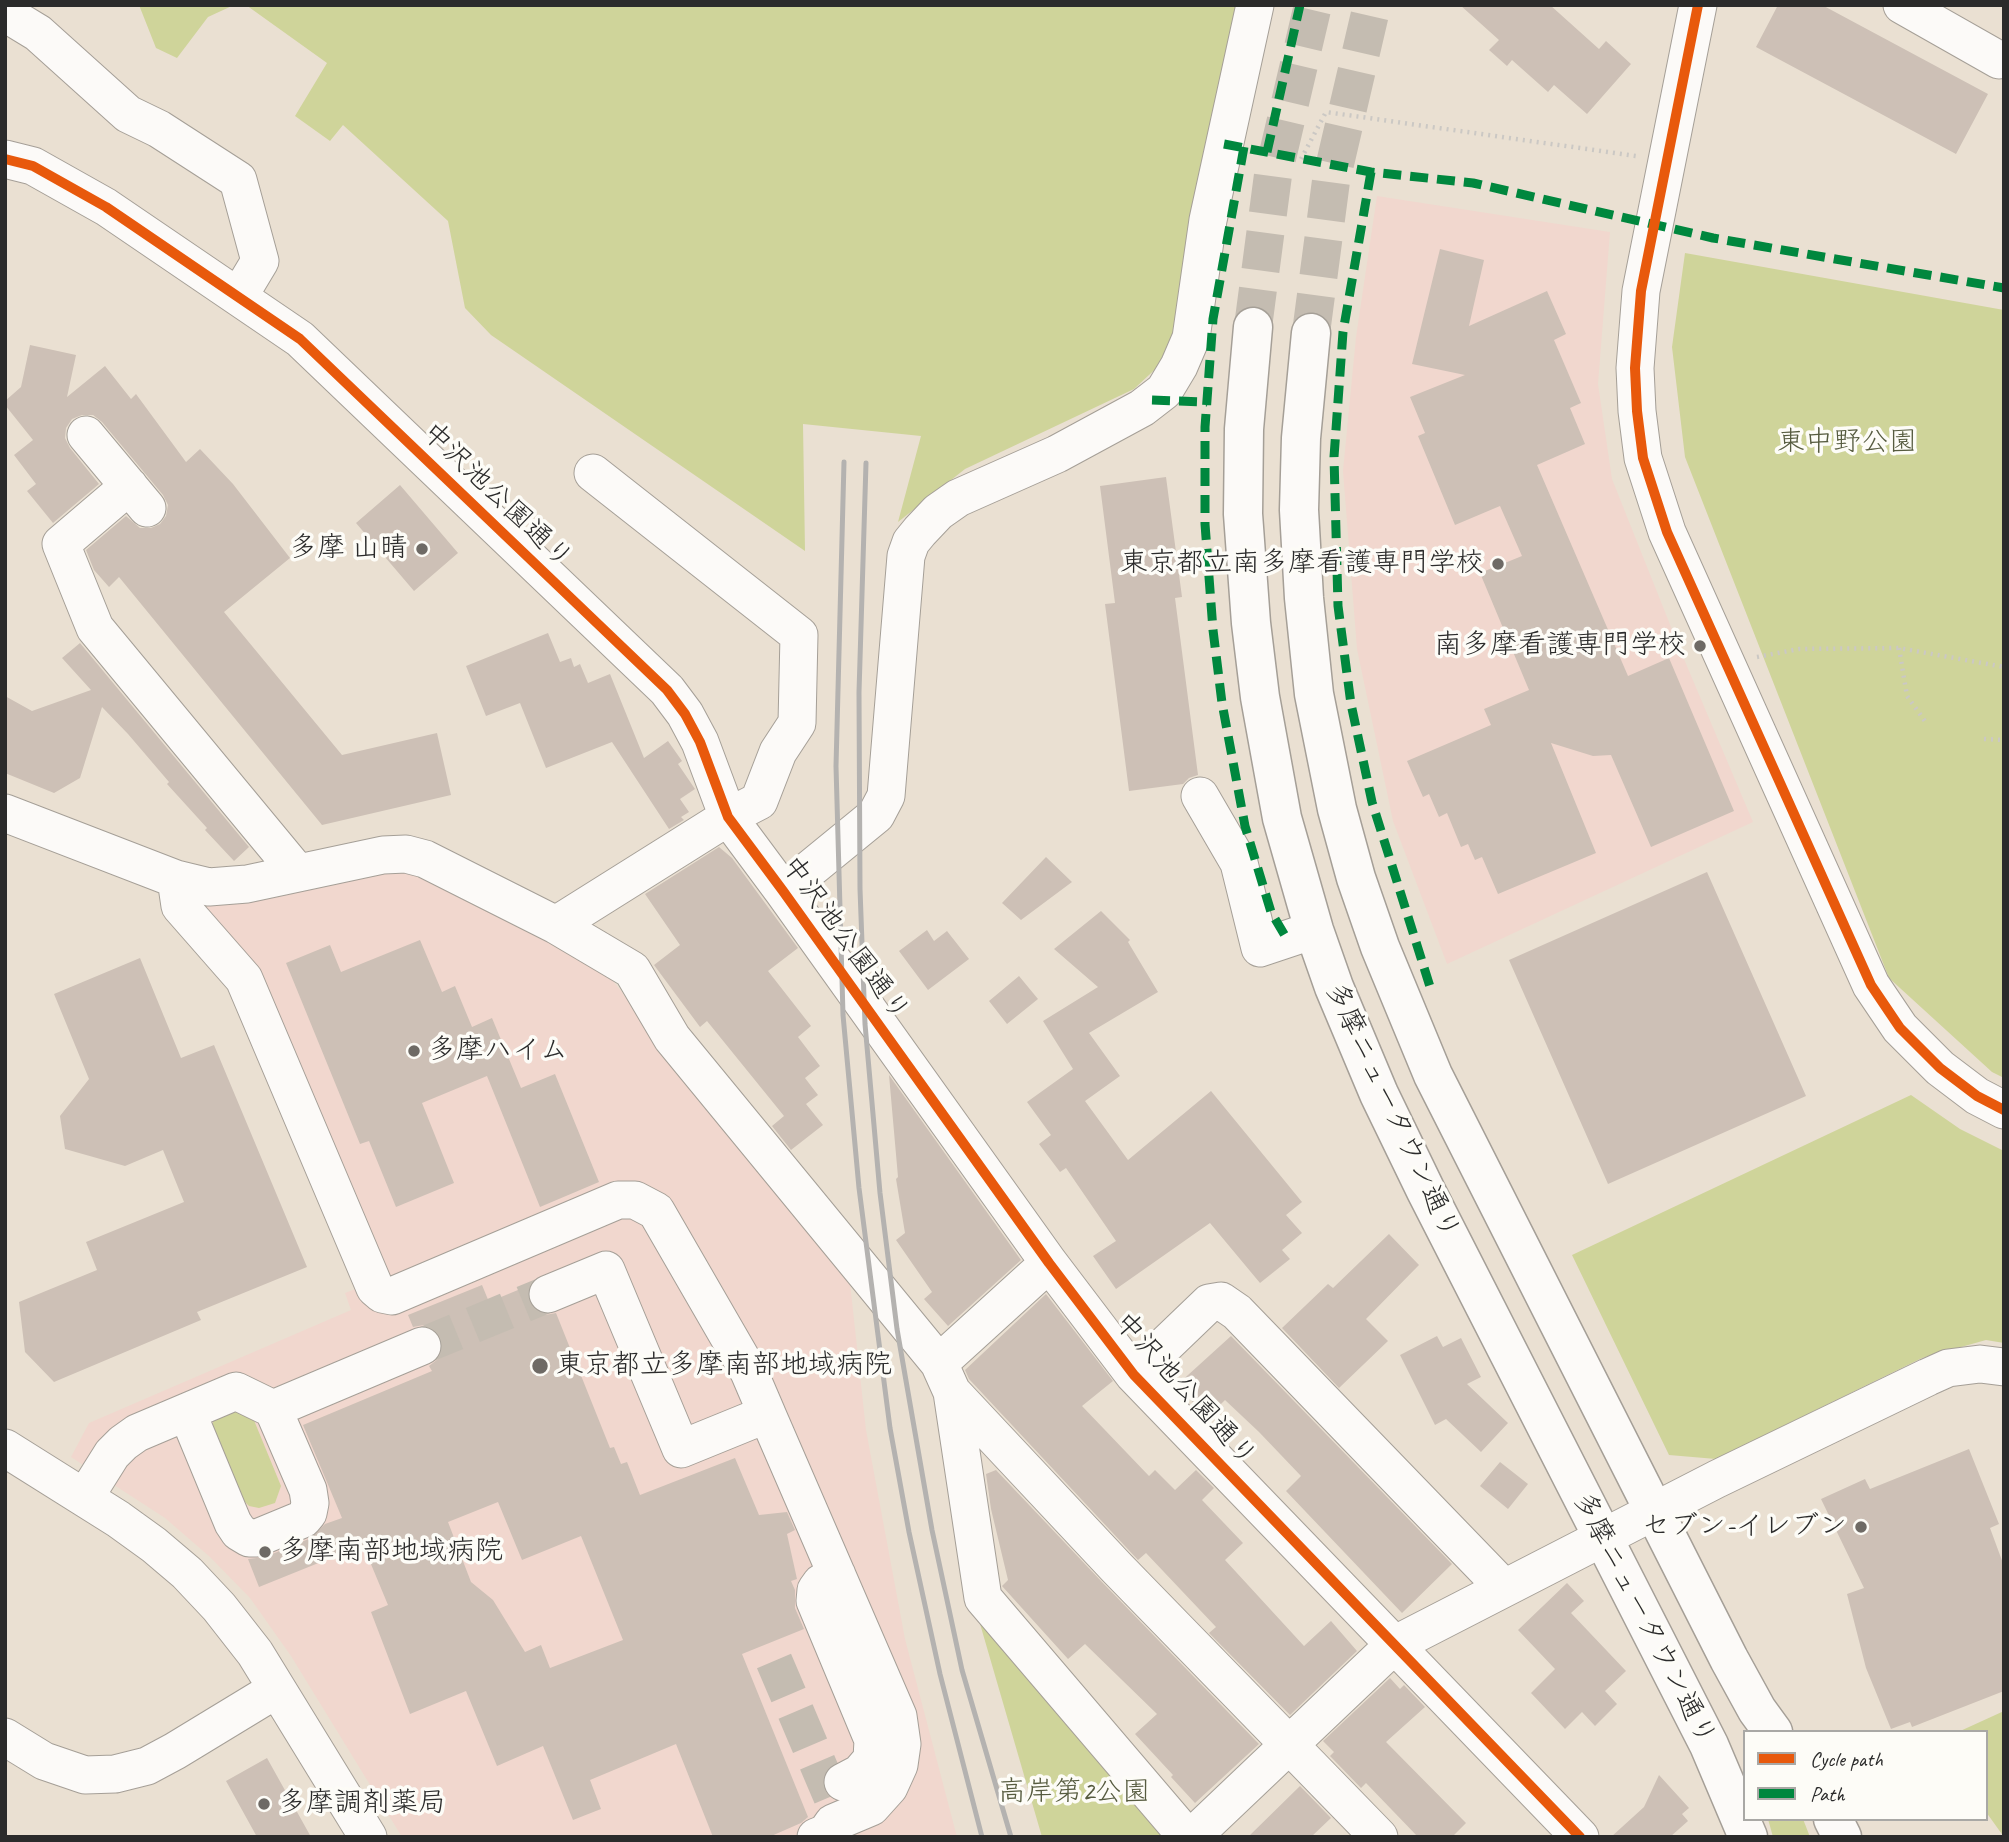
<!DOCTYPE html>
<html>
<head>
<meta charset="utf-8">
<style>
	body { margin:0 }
	#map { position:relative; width:2009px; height:1842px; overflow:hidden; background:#eae0d2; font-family:Caveat,sans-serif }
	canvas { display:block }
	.frame { position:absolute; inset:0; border:7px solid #2b2b2b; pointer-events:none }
	.legend { position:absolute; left:1743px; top:1730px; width:245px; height:91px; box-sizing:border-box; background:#fdfcf7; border:2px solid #a9a8a5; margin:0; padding:9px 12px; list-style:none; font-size:21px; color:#2b2b2b }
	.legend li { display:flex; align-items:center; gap:14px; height:35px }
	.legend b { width:35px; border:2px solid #a9a8a5 }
</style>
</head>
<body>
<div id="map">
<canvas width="2009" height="1842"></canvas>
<div class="frame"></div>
<ul class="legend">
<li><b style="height:9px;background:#e8590c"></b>Cycle path</li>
<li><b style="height:9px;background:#00873e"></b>Path</li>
</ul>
</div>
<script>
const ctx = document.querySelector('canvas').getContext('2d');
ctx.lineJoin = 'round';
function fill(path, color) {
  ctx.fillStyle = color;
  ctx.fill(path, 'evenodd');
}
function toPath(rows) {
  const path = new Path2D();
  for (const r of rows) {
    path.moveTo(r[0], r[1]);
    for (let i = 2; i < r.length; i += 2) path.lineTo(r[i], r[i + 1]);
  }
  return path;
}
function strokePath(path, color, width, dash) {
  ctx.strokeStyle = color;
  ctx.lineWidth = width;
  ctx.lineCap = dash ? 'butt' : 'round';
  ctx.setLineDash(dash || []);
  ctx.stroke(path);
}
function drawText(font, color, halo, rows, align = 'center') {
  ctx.font = font + ' Caveat,"Klee One",sans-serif';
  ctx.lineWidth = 7;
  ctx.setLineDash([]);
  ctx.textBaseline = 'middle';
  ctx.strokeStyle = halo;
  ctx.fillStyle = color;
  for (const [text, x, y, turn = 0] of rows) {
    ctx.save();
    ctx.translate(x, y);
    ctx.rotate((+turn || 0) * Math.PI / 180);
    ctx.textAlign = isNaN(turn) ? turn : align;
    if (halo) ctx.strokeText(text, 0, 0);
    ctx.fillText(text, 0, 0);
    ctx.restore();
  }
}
const built = toPath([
	[1377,196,1610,232,1598,384,1612,479,1681,652,1753,822,1447,964,1393,821,1357,649,1343,471,1356,337],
	[405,869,424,874,607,974,622,992,661,1053,850,1283,866,1430,905,1639,957,1837,402,1837,291,1656,250,1598,210,1557,165,1518,71,1457,89,1423,351,1310,345,1293,358,1288,224,972,161,890]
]);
const green = toPath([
	[139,5,234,5,208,17,177,58,156,48],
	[246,5,1242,5,1183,328,1164,361,1134,389,965,469,898,522,921,436,803,424,805,551,491,335,465,308,448,221,343,125,330,141,295,116,327,63],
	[1685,253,2004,310,2004,1078,1992,1072,1889,978,1685,457,1672,347],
	[1911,1095,1960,1129,2004,1151,2004,1343,1986,1340,1922,1358,1716,1459,1669,1455,1572,1255],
	[235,1405,251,1413,281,1486,275,1503,259,1508,249,1506,241,1498,213,1429,213,1419],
	[976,1610,1167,1837,1042,1837],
	[2004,1711,2004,1837,1986,1812,1986,1732,1958,1732],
	[1768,1819,1803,1819,1810,1837,1773,1837]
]);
const building = toPath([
	[1460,5,1550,5,1599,49,1606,41,1631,64,1587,114,1554,85,1548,92,1512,60,1507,66,1489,50,1499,40],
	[1778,5,1822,5,1988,94,1956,154,1756,47],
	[1440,249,1484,260,1469,326,1547,291,1566,334,1554,340,1581,403,1570,408,1585,444,1537,465,1628,676,1669,658,1734,811,1651,847,1611,755,1593,756,1551,743,1596,853,1498,894,1482,857,1475,860,1468,844,1461,847,1447,813,1439,817,1429,794,1423,797,1407,761,1491,725,1484,709,1529,690,1480,573,1522,556,1500,506,1455,525,1418,436,1425,433,1410,397,1465,375,1412,364],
	[30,345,76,355,67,397,105,366,131,399,136,394,186,462,200,449,233,484,290,558,224,612,342,755,437,733,451,795,322,825,119,577,109,587,94,570,86,550,126,516,140,528,151,528,160,524,166,516,168,505,163,495,102,422,93,415,82,415,72,419,66,428,65,438,70,448,99,484,53,523,27,491,36,484,14,455,33,440,5,405,5,401,21,387],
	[1166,477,1182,597,1175,598,1198,775,1189,778,1183,784,1129,791,1105,604,1115,603,1100,486],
	[400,485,458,553,414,591,356,523],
	[548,633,560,662,571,658,574,667,580,664,588,683,610,674,644,758,668,741,682,761,678,764,695,789,680,799,689,812,681,817,684,820,669,829,612,742,546,768,520,703,486,716,466,666],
	[80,643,249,847,234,861,205,830,207,828,167,784,169,782,128,734,102,707,80,778,54,793,5,773,5,696,32,711,91,690,62,658],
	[719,847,732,858,798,948,768,971,811,1026,798,1037,820,1066,805,1078,818,1095,806,1104,823,1125,791,1150,772,1126,784,1116,707,1021,700,1027,654,965,680,945,645,894],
	[1046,857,1072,882,1021,920,1002,903],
	[1707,872,1806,1096,1608,1184,1509,960],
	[1101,911,1130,940,1128,942,1158,992,1089,1033,1120,1076,1085,1101,1128,1160,1211,1091,1302,1202,1286,1215,1302,1233,1282,1250,1290,1259,1260,1283,1210,1223,1116,1289,1093,1256,1116,1241,1066,1168,1060,1172,1039,1144,1051,1135,1027,1102,1073,1069,1043,1021,1098,987,1054,949],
	[927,930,934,941,947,931,969,959,928,990,899,951],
	[420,940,442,992,455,986,472,1027,492,1018,521,1088,555,1074,599,1182,540,1207,487,1076,422,1103,454,1183,396,1207,369,1141,360,1144,286,963,330,945,341,972],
	[140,958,181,1058,214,1045,307,1267,197,1312,201,1320,54,1382,25,1352,19,1302,97,1270,86,1242,184,1202,163,1150,125,1166,65,1149,60,1116,89,1079,54,994],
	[1019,976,1038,999,1007,1024,989,1001],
	[889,1075,1021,1260,948,1326,924,1299,932,1292,896,1240,905,1233,896,1179,898,1177],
	[1389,1234,1419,1265,1366,1319,1388,1341,1339,1388,1282,1328,1328,1284,1333,1288],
	[482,1285,489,1302,530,1285,527,1292,528,1301,535,1310,545,1315,556,1313,610,1448,614,1447,621,1464,627,1462,640,1495,735,1458,759,1515,787,1512,795,1530,787,1534,797,1579,791,1581,795,1590,795,1608,804,1629,742,1654,808,1817,801,1823,769,1837,713,1837,676,1744,590,1780,601,1809,573,1820,543,1746,497,1766,466,1691,410,1714,371,1612,388,1605,363,1545,259,1587,248,1559,265,1557,311,1538,325,1524,342,1518,303,1425,432,1371,429,1366,438,1359,443,1349,442,1338,434,1329,424,1325,413,1327,408,1315],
	[498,1502,522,1560,581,1536,623,1640,550,1668,541,1645,525,1652,493,1600,471,1582,448,1522],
	[1046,1294,1113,1381,1082,1406,1149,1476,1155,1470,1175,1490,1196,1470,1214,1488,1202,1500,1243,1543,1225,1560,1304,1646,1331,1621,1357,1651,1290,1715,1209,1633,1216,1627,1146,1553,1138,1560,969,1379,965,1370],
	[1231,1336,1452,1564,1402,1613,1286,1491,1301,1476,1259,1432,1225,1400,1207,1418,1177,1385],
	[1437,1336,1443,1347,1461,1338,1481,1377,1467,1384,1508,1423,1481,1452,1446,1419,1435,1425,1400,1355],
	[1969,1449,1999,1524,1990,1528,2004,1566,2004,1691,1912,1727,1910,1722,1891,1729,1866,1668,1847,1594,1864,1588,1821,1499,1865,1479,1870,1489],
	[1500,1462,1528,1484,1508,1509,1480,1486],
	[996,1470,1102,1582,1259,1744,1195,1803,1171,1777,1173,1775,1135,1734,1157,1714,1085,1644,1068,1659,1002,1586,1008,1580,991,1509,986,1474],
	[1567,1583,1584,1601,1571,1613,1626,1671,1605,1691,1617,1704,1595,1726,1582,1712,1565,1729,1531,1693,1555,1669,1518,1630],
	[1390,1678,1400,1689,1404,1685,1425,1707,1386,1742,1466,1823,1452,1837,1418,1837,1366,1783,1361,1788,1330,1756,1334,1752,1323,1741],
	[267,1758,311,1837,257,1837,226,1781],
	[1659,1775,1689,1808,1682,1814,1688,1821,1670,1837,1611,1837,1644,1807],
	[1300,1786,1331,1818,1311,1837,1248,1837]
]);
const minorTunnel = toPath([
	[422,1346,548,1294],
	[774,1661,849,1837]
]);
const majorTunnel = toPath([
	[1253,327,1273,175,1313,5],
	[1311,333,1331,181,1372,5]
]);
const path = toPath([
	[1301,159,1326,112,1636,156],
	[1899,648,1907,696,1927,724],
	[1757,657,1799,649,1899,648,2004,667],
	[1984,739,2004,740]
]);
const minor = toPath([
	[1698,5,1641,291,1635,368,1637,411,1643,458,1667,532,1871,985,1900,1028,1940,1068,1977,1096,2004,1110],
	[1902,5,1999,60],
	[5,13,38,33,128,114,159,129,238,180,260,261,239,296],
	[5,159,33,166,106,207,300,339,667,690,685,714,700,742,728,817,783,891,1049,1263,1134,1375,1580,1837],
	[86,435,147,508],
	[129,486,61,544,95,628,297,872],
	[1200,796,1239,863,1260,948,1314,930],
	[5,813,176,879,209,887,247,884,383,855,406,854,425,859,556,925,632,970,672,1038,939,1363,952,1392,1117,1568,1379,1837],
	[176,879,180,906,244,979,375,1288,382,1294,392,1296,618,1200,635,1200,656,1211,749,1372,767,1414,681,1449,606,1270,548,1294],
	[783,891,876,815,886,796,906,556,911,542,920,531,938,512,958,498,1057,454,1142,408,1164,391,1179,366,1191,338,1208,220,1255,5],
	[556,925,728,817,759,801,778,752,797,723,799,635,593,473],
	[939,1363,1049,1263],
	[1134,1375,1209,1303,1221,1301,1237,1312,1504,1588],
	[952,1392,983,1598,1187,1837],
	[273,1409,422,1346],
	[767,1414,898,1716,902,1744,899,1765,889,1787,871,1807,833,1823,826,1833,816,1837],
	[5,1448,118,1519,154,1545,187,1573,219,1607,255,1653,368,1837],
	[85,1497,112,1454,123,1443,137,1433,236,1391,273,1409,308,1490,310,1503,308,1513,303,1519,257,1538,249,1538,239,1532,233,1523,187,1412],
	[837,1575,821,1583,816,1590,815,1601,873,1740,872,1759,860,1773,843,1782],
	[5,1737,44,1761,85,1775,115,1774,147,1766,175,1751,277,1689],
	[1192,1837,1394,1645,1717,1479,1928,1377,1948,1368,1980,1364,2004,1367]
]);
const major = toPath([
	[1253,327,1244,429,1243,514,1251,623,1260,697,1282,818,1314,930,1334,987,1379,1094,1426,1191,1709,1745,1748,1837],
	[1311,333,1301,438,1299,510,1304,598,1314,694,1337,809,1356,878,1380,947,1433,1075,1729,1659,1757,1710,1773,1732],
	[1833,1819,1842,1837]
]);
const rail = toPath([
	[844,462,836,766,843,1015,859,1188,890,1428,909,1532,940,1674,982,1837],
	[866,463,859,692,860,889,865,1024,880,1193,897,1329,932,1530,962,1670,1011,1837]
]);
const quiet = toPath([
	[1224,144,1371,172,1473,183,1713,238,2004,288],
	[1244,147,1213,319,1205,427,1205,524,1213,630,1222,703,1245,826,1271,912,1287,939],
	[1267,152,1300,5],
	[1371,172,1343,332,1334,457,1338,606,1351,704,1372,802,1432,993],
	[1152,400,1207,402]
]);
const cycleway = toPath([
	[1698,5,1641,291,1635,368,1637,411,1643,458,1667,532,1871,985,1900,1028,1940,1068,1977,1096,2004,1110],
	[5,159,33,166,106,207,300,339,667,690,685,714,700,742,728,817,783,891,1049,1263,1134,1375,1580,1837]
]);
const markers = [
	[422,549,7,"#6e6a65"],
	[1498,564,7,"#6e6a65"],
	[1700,646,7,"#6e6a65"],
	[414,1051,7,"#6e6a65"],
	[540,1366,9,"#6e6a65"],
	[1861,1527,7,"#6e6a65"],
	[265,1552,7,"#6e6a65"],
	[264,1804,7,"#6e6a65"]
];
const parkNames = [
	["東中野公園",1847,443],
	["高岸第2公園",1074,1793]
];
const streetNames = [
	["中沢池公園通り",497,496,44],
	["中沢池公園通り",845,939,54],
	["多摩ニュータウン通り",1392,1111,65],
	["中沢池公園通り",1185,1390,48],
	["多摩ニュータウン通り",1644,1619,63]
];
const poiNames = [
	["多摩 山晴",408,549],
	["東京都立南多摩看護専門学校",1484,564],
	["南多摩看護専門学校",1686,646],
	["多摩ハイム",428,1051,"left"],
	["東京都立多摩南部地域病院",556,1366,"left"],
	["セブン-イレブン",1847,1527],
	["多摩南部地域病院",279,1552,"left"],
	["多摩調剤薬局",278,1804,"left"]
];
fill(built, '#f1d7ce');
fill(green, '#cfd49a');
fill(building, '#cdc0b6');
strokePath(minorTunnel, '#c4bcb1', 37, [37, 18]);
strokePath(majorTunnel, '#c4bcb1', 38, [38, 19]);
strokePath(minor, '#a59f97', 39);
strokePath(major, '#a59f97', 41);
strokePath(path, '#cbc8c4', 4.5, [2, 5]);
strokePath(minor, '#fcfaf8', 37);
strokePath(major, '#fcfaf8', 38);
strokePath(rail, '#b4b2b0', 5);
strokePath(quiet, '#00873e', 9, [18, 9]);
strokePath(cycleway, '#e8590c', 10);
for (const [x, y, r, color] of markers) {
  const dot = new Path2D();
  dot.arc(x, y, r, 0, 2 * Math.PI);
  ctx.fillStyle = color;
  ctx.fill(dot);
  strokePath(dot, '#fdfcf7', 2.5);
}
drawText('28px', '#565b3f', '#fdfcf7', parkNames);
drawText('28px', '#2b2b2b', '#fdfcf7', streetNames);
drawText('28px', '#2b2b2b', '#fdfcf7', poiNames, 'right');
</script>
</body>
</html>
